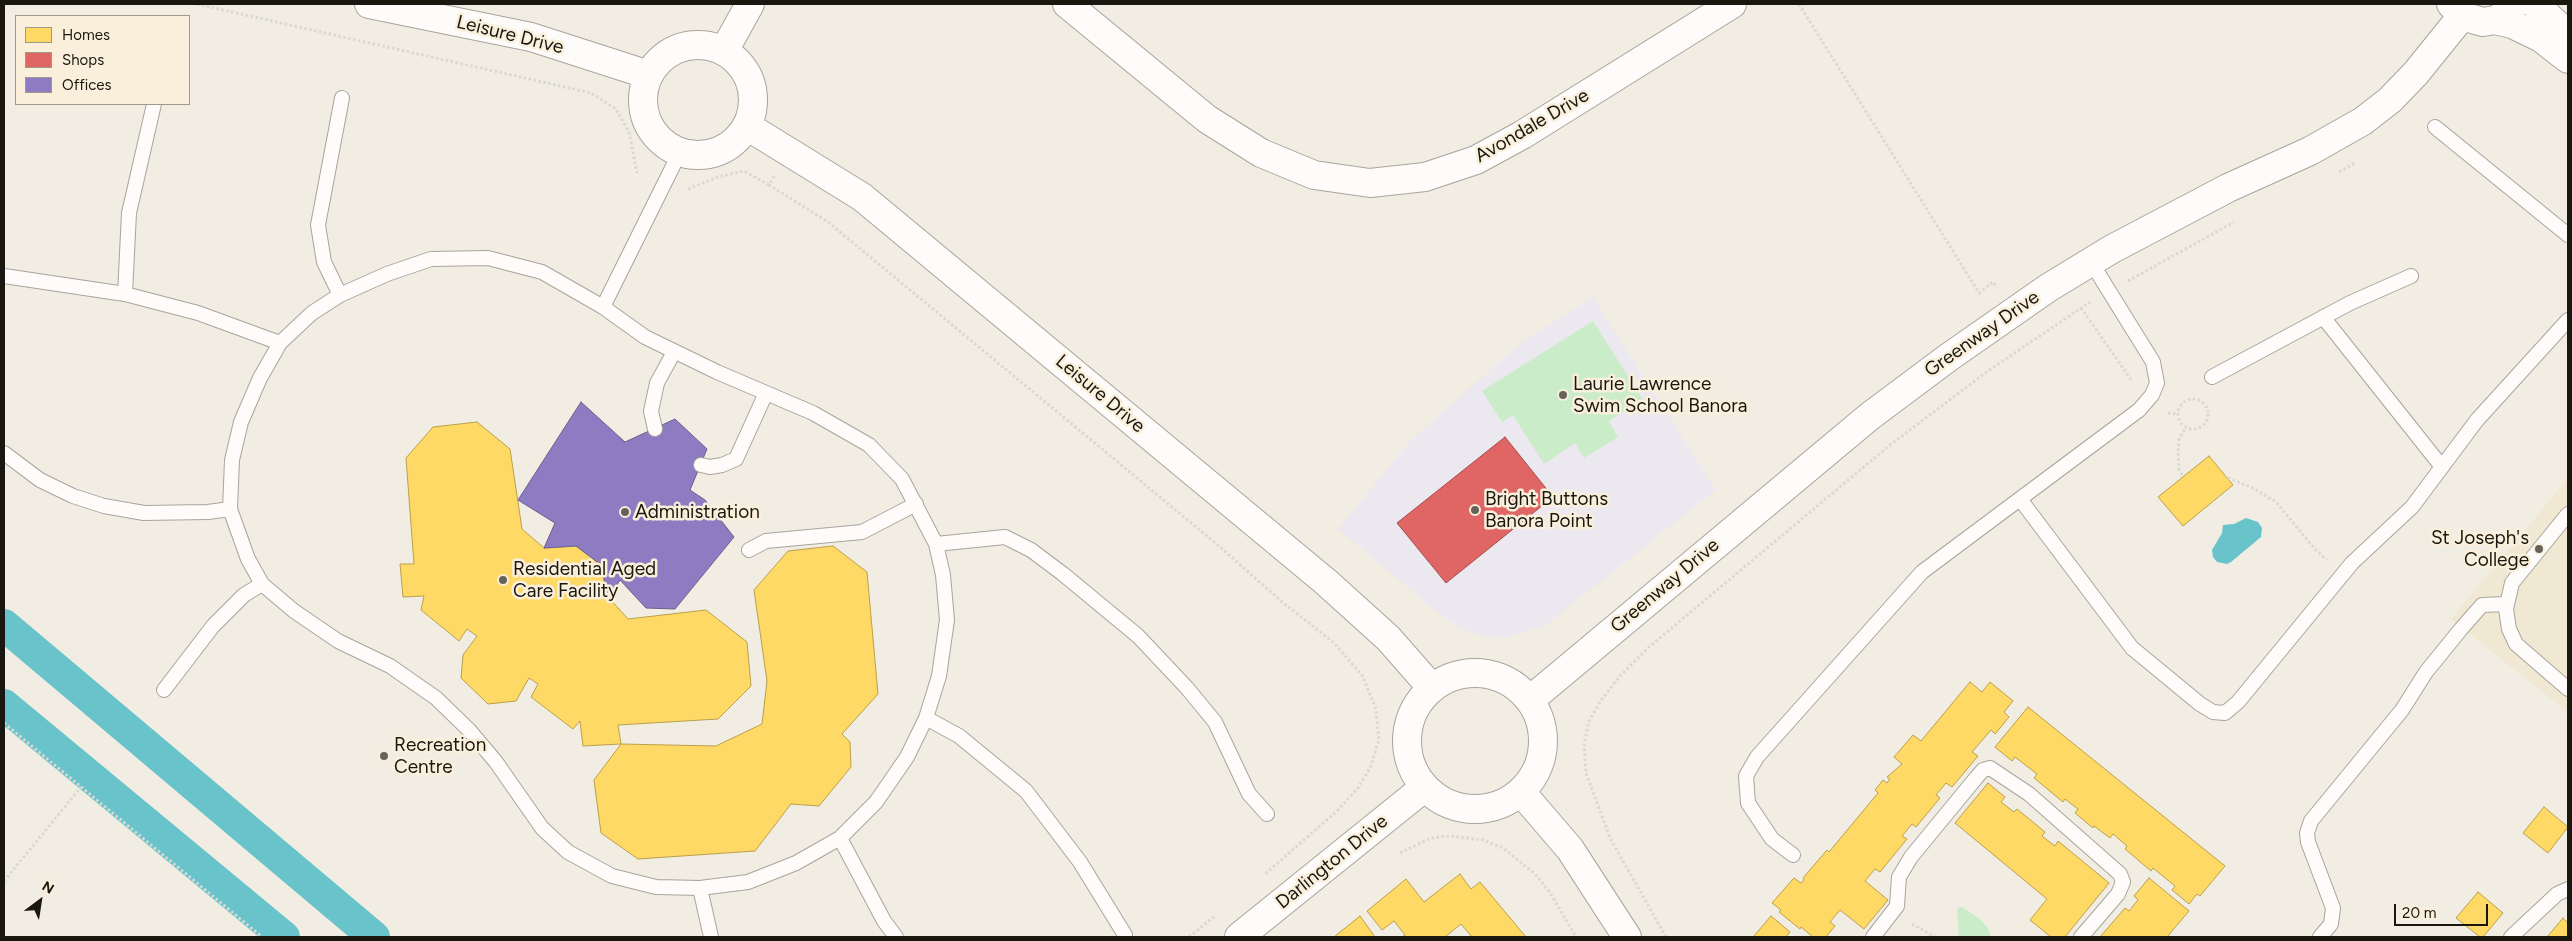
<!DOCTYPE html>
<html>
<head>
<meta charset="utf-8">
<style>
	body { margin:0 }
	#map { position:relative; width:2572px; height:941px; overflow:hidden; background:#f2ede2; font-family:Figtree,sans-serif }
	canvas { display:block }
	.frame { position:absolute; inset:0; border:5px solid #1a1710; pointer-events:none }
	.legend { position:absolute; left:15px; top:15px; width:175px; height:90px; box-sizing:border-box; background:#f9efdb; border:1px solid #a0998a; margin:0; padding:6px 9px; list-style:none; font-size:15px; color:#1a1710 }
	.legend li { display:flex; align-items:center; gap:10px; height:25px }
	.legend b { width:25px; border:1px solid #a0998a }
	.north { position:absolute; left:15px; top:876px; width:50px; height:50px; -webkit-text-stroke:4px #f9efdb; paint-order:stroke; rotate:31deg; font-size:14px; font-weight:700; line-height:20px; text-align:center; color:#1a1710 }
	.north::after { content:''; display:block; margin:auto; width:18px; height:22px; background:#1a1710; clip-path:polygon(50% 0,100% 100%,50% 72%,0 100%) }
	.scale { position:absolute; left:2394px; top:904px; width:94px; height:22px; box-sizing:border-box; border:2px solid #1a1710; border-top:0; padding-left:6px; font-size:15px; line-height:18px; white-space:nowrap; color:#1a1710; -webkit-text-stroke:4px #f9efdb; paint-order:stroke }
</style>
</head>
<body>
<div id="map">
<canvas width="2572" height="941"></canvas>
<div class="frame"></div>
<ul class="legend">
<li><b style="height:14px;background:#ffd966"></b>Homes</li>
<li><b style="height:14px;background:#e06666"></b>Shops</li>
<li><b style="height:14px;background:#8e7cc3"></b>Offices</li>
</ul>
<div class="north">N</div>
<div class="scale">20 m</div>
</div>
<script>
const ctx = document.querySelector('canvas').getContext('2d');
ctx.lineJoin = 'round';
function fill(path, color) {
  ctx.fillStyle = color;
  ctx.fill(path, 'evenodd');
}
function toPath(rows) {
  const path = new Path2D();
  for (const r of rows) {
    if (r.length === 3) {
      path.moveTo(r[0] + r[2], r[1]);
      path.arc(r[0], r[1], r[2], 0, 2 * Math.PI);
      continue;
    }
    path.moveTo(r[0], r[1]);
    for (let i = 2; i < r.length; i += 2) path.lineTo(r[i], r[i + 1]);
  }
  return path;
}
function strokePath(path, color, width, dash) {
  ctx.strokeStyle = color;
  ctx.lineWidth = width;
  ctx.lineCap = dash ? 'butt' : 'round';
  ctx.setLineDash(dash || []);
  ctx.stroke(path);
}
function drawText(font, color, halo, rows, align = 'center') {
  ctx.font = font + ' Figtree,sans-serif';
  ctx.lineWidth = 5;
  ctx.setLineDash([]);
  ctx.textBaseline = 'middle';
  ctx.strokeStyle = halo;
  ctx.fillStyle = color;
  for (const [text, x, y, turn = 0] of rows) {
    ctx.save();
    ctx.translate(x, y);
    ctx.rotate((+turn || 0) * Math.PI / 180);
    ctx.textAlign = isNaN(turn) ? turn : align;
    if (halo) ctx.strokeText(text, 0, 0);
    ctx.fillText(text, 0, 0);
    ctx.restore();
  }
}
const commercial = toPath([
	[1593,297,1716,490,1546,625,1504,638,1480,635,1460,628,1433,609,1338,529,1412,439,1522,342]
]);
const built = toPath([
	[2568,478,2568,712,2451,619]
]);
const green = toPath([
	[1593,321,1643,400,1609,421,1618,437,1584,458,1575,443,1544,464,1513,415,1502,422,1482,391],
	[1962,907,1979,918,1988,928,1991,937,1959,937,1957,911,1959,907]
]);
const water = toPath([
	[2246,518,2258,522,2262,528,2261,537,2231,562,2227,564,2217,562,2213,557,2212,550,2222,533,2223,525,2234,524]
]);
const homes = toPath([
	[477,422,510,449,522,529,544,548,576,546,600,564,609,598,628,619,706,610,747,642,751,686,718,719,618,725,621,744,583,746,580,721,573,729,531,697,538,684,529,678,516,701,488,704,461,678,463,655,477,636,467,629,459,641,421,610,424,596,403,597,400,564,414,564,406,458,433,427,477,422],
	[2209,456,2233,485,2183,526,2158,497,2209,456],
	[833,546,867,572,878,694,842,734,850,742,851,767,819,806,791,804,755,851,638,859,601,833,594,780,621,744,716,746,762,724,767,681,754,590,788,551,833,546],
	[1970,682,1982,692,1990,682,2013,701,2004,712,2009,717,1995,734,1991,730,1972,752,1978,756,1952,787,1946,783,1936,795,1940,798,1916,827,1912,824,1902,836,1907,839,1880,872,1875,869,1865,881,1888,900,1864,929,1840,910,1830,922,1835,926,1826,937,1813,937,1801,927,1800,929,1779,912,1781,910,1772,903,1794,878,1801,883,1804,880,1803,878,1827,850,1829,852,1878,793,1875,790,1883,780,1887,783,1890,779,1887,777,1902,764,1894,757,1913,735,1921,741,1970,682],
	[2028,707,2225,866,2200,896,2197,894,2189,904,2172,890,2175,886,2153,868,2151,871,2125,849,2127,846,2113,834,2110,838,2094,826,2093,828,2075,813,2078,809,2065,799,2063,802,2034,778,2037,774,2015,757,2012,761,1995,747,2028,707],
	[1988,783,2005,797,2001,802,2014,812,2017,809,2045,832,2042,836,2055,846,2058,841,2109,883,2065,937,2051,937,2030,920,2047,899,1955,823,1988,783],
	[2544,807,2568,827,2548,853,2523,833,2544,807],
	[1460,874,1471,889,1480,882,1526,937,1472,937,1461,924,1445,937,1402,937,1405,935,1394,921,1382,930,1367,911,1406,879,1424,902,1460,874],
	[2149,878,2189,911,2167,937,2100,937,2125,908,2129,911,2138,900,2134,896,2149,878],
	[2478,892,2503,913,2483,937,2480,937,2456,918,2478,892],
	[1360,916,1375,937,1334,937,1360,916],
	[1771,916,1790,932,1786,937,1753,937,1771,916],
	[2563,918,2568,923,2568,937,2547,937,2563,918]
]);
const shops = toPath([
	[1505,437,1553,497,1446,583,1397,523,1505,437]
]);
const offices = toPath([
	[581,402,625,442,675,419,707,449,690,490,705,500,734,537,675,609,646,608,620,580,609,598,600,564,576,546,544,548,555,523,518,500,581,402]
]);
const canal = toPath([
	[4,625,374,937],
	[4,705,284,937]
]);
const path = toPath([
	[197,4,591,93,616,109,629,132,637,173],
	[1799,4,1979,293,1993,282,1997,288],
	[2339,172,2355,163],
	[774,176,769,185,828,222,1219,546,1281,601,1333,642,1362,675,1376,709,1379,740,1371,766,1358,788,1337,811,1265,874],
	[688,189,718,177,744,171,769,185],
	[2128,281,2234,222],
	[2081,308,2132,381],
	[2193,414,15],
	[2168,413,2177,414],
	[2182,475,2179,469,2178,452,2179,439,2186,427],
	[2228,478,2253,488,2276,502,2314,548,2327,560],
	[4,723,262,937],
	[1400,853,1431,838,1449,836,1483,840,1503,848,1535,874,1549,891,1576,937],
	[4,881,81,787],
	[1912,924,1935,937],
	[1189,937,1216,915],
	[1666,937,1610,838,1586,773,1584,744,1589,721,1602,699,1620,676,1649,647,1890,445,1988,371,2090,302]
]);
const lane = toPath([
	[2435,127,2568,235],
	[488,258,542,272,603,307,645,337,717,372,813,413,869,445,902,479,936,544,943,575,947,620,939,676,926,718,907,757,876,802,840,838,796,863,748,882,700,888,656,887,612,876,568,852,542,828,496,762,469,730,436,698,390,666,338,641,294,611,262,584,248,559,230,509,232,460,241,422,260,378,280,343,312,313,340,295,387,274,431,259,488,258],
	[4,276,125,294,198,313,280,343],
	[125,294,129,213,154,104],
	[340,295,324,262,318,225,342,98],
	[603,307,680,152],
	[2323,317,2442,467],
	[2212,377,2350,303,2411,276],
	[655,429,651,411,657,383,674,352],
	[4,453,40,480,73,496,104,506,144,513,208,512,230,509],
	[701,465,710,467,722,465,736,459,766,393],
	[2020,499,2132,648,2200,704,2213,712,2225,713,2238,702,2352,563,2412,507,2477,420,2568,320],
	[2568,514,2512,583,2506,609,2509,629,2516,644,2568,689],
	[936,544,1005,537,1031,550,1063,574,1138,636,1187,688,1215,722,1249,794,1267,814],
	[749,550,766,541,862,532,916,504],
	[164,690,213,626,244,595,262,584],
	[926,718,959,736,1026,791,1080,862,1125,935],
	[840,838,884,921,896,937],
	[1793,855,1772,839,1748,803,1746,776,1757,757,1922,572,2139,410,2152,395,2157,383,2153,362,2091,262],
	[700,888,711,937],
	[1873,937,1897,906,1899,877,1911,857,1976,778,1983,770,1990,768,2029,794,2120,874,2123,882,2118,894,2081,937],
	[2320,937,2331,924,2333,908,2308,842,2307,833,2311,821,2402,710,2426,672,2461,629,2482,605,2506,604],
	[2511,937,2557,894,2568,889]
]);
const street = toPath([
	[1067,4,1207,119,1261,153,1314,175,1370,183,1425,177,1476,160,1522,135,1732,4],
	[2535,4,2568,35],
	[2495,20,2512,24,2541,38,2568,59],
	[724,51,750,4]
]);
const secondary = toPath([
	[369,4,531,37,649,75],
	[2451,4,2462,16,2483,22,2495,20,2506,14,2515,4],
	[698,100,55],
	[747,126,862,197,1326,582,1388,638,1432,688],
	[1475,741,68],
	[1530,700,1870,416,1949,357,2048,288,2112,249,2228,188,2310,151,2363,121,2390,100,2416,73,2462,16],
	[1521,792,1570,849,1627,937],
	[1239,937,1425,787]
]);
const markers = [
	[1563,395,5,"#66625a"],
	[1475,510,5,"#66625a"],
	[625,512,5,"#66625a"],
	[2539,549,5,"#66625a"],
	[503,580,5,"#66625a"],
	[384,756,5,"#66625a"]
];
const streetNames = [
	["Leisure Drive",510,35,14],
	["Avondale Drive",1532,126,-30],
	["Greenway Drive",1982,334,-35],
	["Leisure Drive",1100,394,40],
	["Greenway Drive",1665,586,-40],
	["Darlington Drive",1332,862,-39]
];
const poiNames = [
	["Laurie Lawrence",1573,384],
	["Swim School Banora",1573,406],
	["Bright Buttons",1485,499],
	["Banora Point",1485,521],
	["Administration",635,512],
	["St Joseph's",2529,538,"right"],
	["College",2529,560,"right"],
	["Residential Aged",513,569],
	["Care Facility",513,591],
	["Recreation",394,745],
	["Centre",394,767]
];
fill(commercial, '#ece8ef');
fill(built, '#f1e8d4');
fill(green, '#cbecc9');
fill(water, '#68c4ca');
fill(homes, '#ffd966');
strokePath(homes, '#ba9f4c', 1);
fill(shops, '#e06666');
strokePath(shops, '#a54e4c', 1);
fill(offices, '#8e7cc3');
strokePath(offices, '#6b5e8d', 1);
strokePath(canal, '#68c4ca', 32);
strokePath(lane, '#a9a49c', 16);
strokePath(street, '#a9a49c', 30);
strokePath(secondary, '#a9a49c', 30);
strokePath(path, '#d9d8d4', 3, [2.5, 2.5]);
strokePath(lane, '#fdfcfb', 14);
strokePath(street, '#fdfcfb', 28);
strokePath(secondary, '#fdfcfb', 28);
for (const [x, y, r, color] of markers) {
  const dot = new Path2D();
  dot.arc(x, y, r, 0, 2 * Math.PI);
  ctx.fillStyle = color;
  ctx.fill(dot);
  strokePath(dot, '#f9efdb', 2);
}
drawText('19px', '#1a1710', '#f9efdb', streetNames);
drawText('19px', '#1a1710', '#f9efdb', poiNames, 'left');
</script>
</body>
</html>
